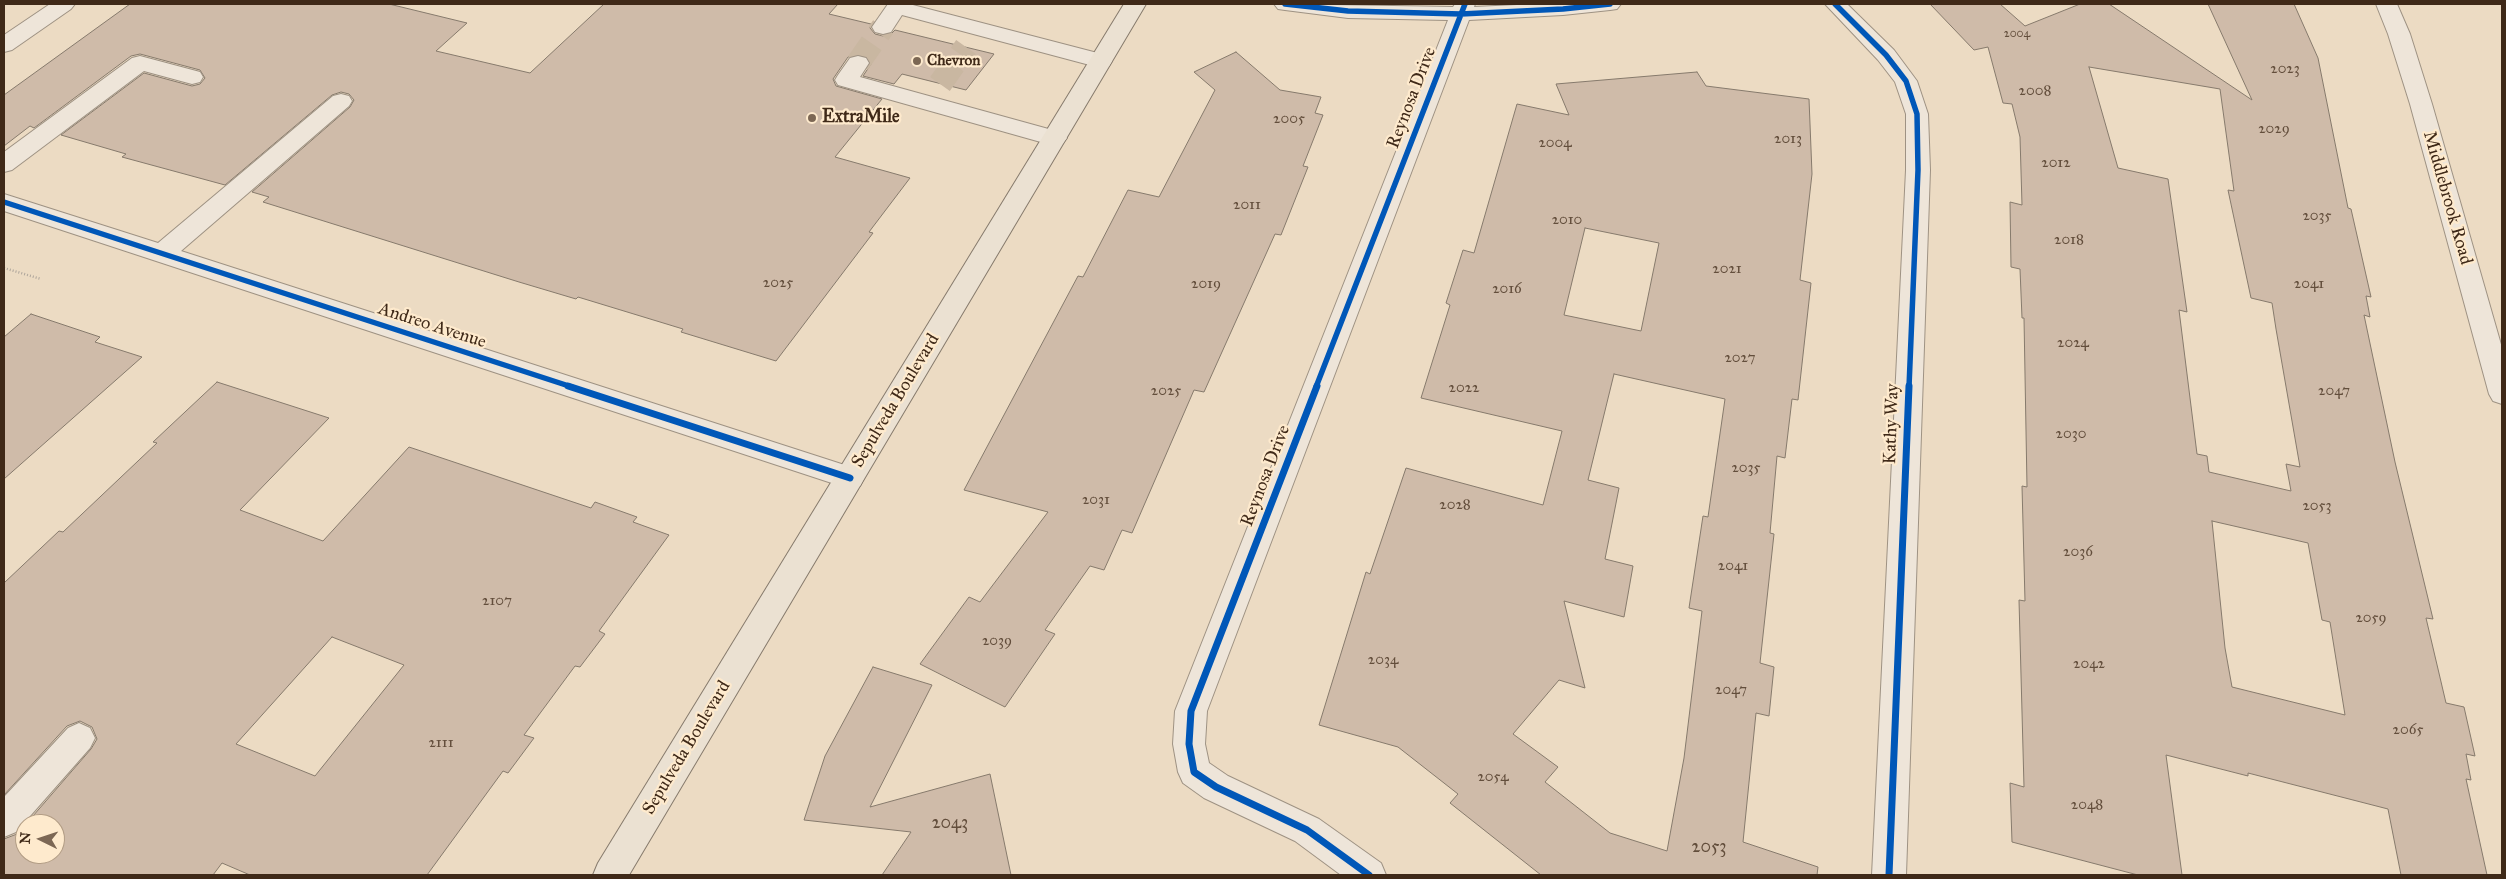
<!DOCTYPE html>
<html>
<head>
<meta charset="utf-8">
<style>
	body { margin:0 }
	#map { position:relative; width:2506px; height:879px; overflow:hidden; background:#ecdbc3; font-family:"IM FELL Great Primer",serif }
	canvas { display:block }
	.frame { position:absolute; inset:0; border:5px solid #3f2918; pointer-events:none }
	.north { position:absolute; left:15px; top:814px; width:50px; height:50px; box-sizing:border-box; background:#feeacd; border:1px solid #b29d85; border-radius:50%; rotate:274deg; font-size:14px; font-weight:700; line-height:20px; text-align:center; color:#3f2918 }
	.north::after { content:''; display:block; margin:auto; width:18px; height:22px; background:#7c6754; clip-path:polygon(50% 0,100% 100%,50% 72%,0 100%) }
</style>
</head>
<body>
<div id="map">
<canvas width="2506" height="879"></canvas>
<div class="frame"></div>
<div class="north">N</div>
</div>
<script>
const ctx = document.querySelector('canvas').getContext('2d');
ctx.lineJoin = 'round';
function fill(path, color) {
  ctx.fillStyle = color;
  ctx.fill(path, 'evenodd');
}
function toPath(rows) {
  const path = new Path2D();
  for (const r of rows) {
    path.moveTo(r[0], r[1]);
    for (let i = 2; i < r.length; i += 2) path.lineTo(r[i], r[i + 1]);
  }
  return path;
}
function strokePath(path, color, width, dash) {
  ctx.strokeStyle = color;
  ctx.lineWidth = width;
  ctx.lineCap = dash ? 'butt' : 'round';
  ctx.setLineDash(dash || []);
  ctx.stroke(path);
}
function drawText(font, color, halo, rows, align = 'center') {
  ctx.font = font + ' "IM FELL Great Primer",serif';
  ctx.lineWidth = 4.5;
  ctx.setLineDash([]);
  ctx.textBaseline = 'middle';
  ctx.strokeStyle = halo;
  ctx.fillStyle = color;
  for (const [text, x, y, turn = 0] of rows) {
    ctx.save();
    ctx.translate(x, y);
    ctx.rotate((+turn || 0) * Math.PI / 180);
    ctx.textAlign = isNaN(turn) ? turn : align;
    if (halo) ctx.strokeText(text, 0, 0);
    ctx.fillText(text, 0, 0);
    ctx.restore();
  }
}
const building = toPath([
	[130,4,389,4,467,23,436,51,530,73,604,4,838,4,829,14,871,24,870,28,875,34,883,36,891,34,895,30,994,54,966,90,902,74,894,84,863,76,871,64,868,57,858,54,848,57,833,79,836,86,882,99,835,157,910,178,869,232,873,233,776,361,681,332,683,329,578,297,576,299,519,282,263,202,269,197,252,192,350,107,354,100,349,94,341,92,332,95,225,185,122,157,126,154,61,135,144,73,192,86,200,84,205,78,200,70,140,54,131,56,34,128,30,126,4,146,4,95,130,4],
	[1930,4,2000,4,2025,26,2080,4,2109,4,2252,100,2208,4,2294,4,2318,58,2348,208,2351,209,2371,297,2366,296,2370,317,2364,315,2395,462,2433,619,2426,618,2446,703,2464,707,2475,756,2466,754,2471,780,2466,779,2487,875,2401,875,2388,809,2248,773,2248,776,2166,755,2182,875,2138,875,2012,842,2010,783,2024,787,2019,600,2025,601,2022,486,2027,487,2024,318,2022,318,2020,269,2011,267,2010,202,2022,205,2020,137,2012,104,2003,103,1988,47,1974,50,1930,4],
	[2089,67,2220,89,2234,191,2228,190,2251,298,2272,303,2276,329,2300,467,2286,464,2291,491,2209,472,2207,456,2197,454,2179,310,2187,312,2168,179,2118,168,2089,67],
	[2212,521,2308,543,2322,620,2330,622,2345,715,2232,687,2225,648,2212,521],
	[1236,52,1280,90,1321,97,1315,113,1323,115,1303,166,1308,167,1281,235,1275,234,1204,392,1194,390,1132,533,1122,530,1104,570,1090,566,1045,630,1055,634,1005,707,920,664,969,597,980,602,1048,512,964,490,1078,276,1083,277,1128,190,1159,197,1215,90,1194,72,1236,52],
	[1697,72,1706,86,1809,99,1812,174,1800,280,1811,283,1798,400,1792,399,1785,458,1777,456,1770,533,1774,534,1760,663,1774,667,1769,716,1756,713,1743,842,1818,867,1817,875,1541,875,1450,803,1458,794,1398,747,1319,725,1366,572,1370,574,1406,468,1543,505,1562,431,1421,398,1450,305,1446,303,1463,250,1474,253,1517,104,1569,115,1556,84,1697,72],
	[1585,228,1659,243,1641,331,1564,315,1585,228],
	[1614,374,1725,399,1708,517,1703,516,1689,608,1702,611,1684,758,1667,851,1610,833,1545,782,1558,767,1513,734,1559,680,1585,688,1564,601,1624,617,1633,566,1605,559,1619,488,1588,480,1614,374],
	[31,314,100,337,95,342,142,357,4,479,4,337,31,314],
	[217,382,329,418,240,510,323,541,409,447,591,508,595,502,637,517,633,522,669,535,599,631,605,634,580,667,575,666,524,735,534,738,508,773,503,771,427,875,250,875,222,863,213,875,4,875,4,839,17,834,25,825,25,854,55,854,55,824,26,824,91,749,97,739,92,727,80,721,67,726,4,795,4,583,59,531,63,532,157,443,153,442,217,382],
	[332,637,404,665,315,776,236,744,332,637],
	[873,667,932,685,870,807,990,774,1011,875,882,875,911,832,804,820,825,756,873,667]
]);
const minorTunnel = toPath([
	[858,63,883,27],
	[940,84,966,47]
]);
const path = toPath([
	[4,268,41,279]
]);
const minor = toPath([
	[50,4,75,4,71,9,12,50,4,52,4,35,50,4],
	[888,4,909,4,1109,56,1112,61,1109,66,1101,68,902,15,891,32,883,34,875,32,872,27,888,4],
	[1274,4,1453,7,1455,4,1475,4,1474,7,1538,4,1621,4,1617,9,1610,10,1563,15,1469,20,1207,711,1205,744,1209,763,1228,776,1319,819,1381,863,1386,875,1341,875,1295,841,1204,798,1183,783,1178,772,1173,744,1175,711,1448,20,1348,18,1285,10,1278,9,1274,4],
	[1825,4,1847,4,1894,50,1917,81,1928,114,1930,170,1906,875,1872,875,1906,170,1906,114,1895,82,1878,60,1825,4],
	[2376,4,2397,4,2410,34,2432,104,2502,348,2502,404,2493,401,2489,394,2410,104,2388,34,2376,4],
	[140,56,200,72,203,77,200,82,192,84,144,71,12,170,4,172,4,152,132,58,140,56],
	[858,56,866,58,869,63,860,77,1063,133,1067,138,1063,143,1055,146,838,85,835,80,838,75,850,58,858,56],
	[341,94,349,96,352,101,349,106,181,251,860,470,864,478,860,486,850,489,4,211,4,194,158,243,333,96,341,94],
	[79,723,90,728,95,738,90,748,16,832,4,837,4,797,68,728,79,723]
]);
const major = toPath([
	[1124,4,1146,4,629,875,593,875,598,863,1124,4]
]);
const cyclewayFar1 = toPath([
	[1285,4,1348,11,1461,14,1563,9,1610,4],
	[1835,4,1886,55,1906,81,1917,114,1918,170,1909,387],
	[4,202,572,387],
	[1316,387,1465,4]
]);
const cycleway = toPath([
	[568,386,850,478],
	[1317,386,1191,711,1189,744,1194,772,1216,787,1307,830,1369,875],
	[1889,875,1909,386]
]);
const markers = [
	[917,61,5,"#7c6754"],
	[812,118,5,"#7c6754"]
];
const farNumbernames = [
	["2004",2017,34]
];
const farPoinames = [
	["Chevron",927,61]
];
const numberNames = [
	["2023",2285,69],
	["2008",2035,91],
	["2005",1289,119],
	["2029",2274,129],
	["2013",1788,139],
	["2004",1555,143],
	["2012",2056,163],
	["2011",1247,205],
	["2035",2317,216],
	["2010",1567,220],
	["2018",2069,240],
	["2021",1727,269],
	["2025",778,283],
	["2019",1206,284],
	["2041",2309,284],
	["2016",1507,289],
	["2024",2073,343],
	["2027",1740,358],
	["2022",1464,388],
	["2025",1166,391],
	["2047",2334,391],
	["2030",2071,434],
	["2035",1746,468],
	["2031",1096,500],
	["2028",1455,505],
	["2053",2317,506],
	["2036",2078,552],
	["2041",1733,566],
	["2107",497,601],
	["2059",2371,618],
	["2039",997,641],
	["2034",1383,660],
	["2042",2089,664],
	["2047",1731,690],
	["2065",2408,730],
	["2111",441,743],
	["2054",1493,777],
	["2048",2087,805]
];
const streetNames = [
	["Reynosa Drive",1412,98,-69],
	["Middlebrook Road",2447,198,74],
	["Andreo Avenue",432,326,18],
	["Sepulveda Boulevard",896,401,-59],
	["Kathy Way",1892,424,-88],
	["Reynosa Drive",1266,476,-69],
	["Sepulveda Boulevard",687,748,-59]
];
const poiNames = [
	["ExtraMile",822,118]
];
const nearNumbernames = [
	["2043",950,824],
	["2053",1709,848]
];
fill(building, '#cfbba9');
strokePath(building, '#867a6c', 1);
strokePath(minorTunnel, '#c9b7a1', 24, [24, 12]);
strokePath(minor, '#9e9283', 2);
strokePath(major, '#867a6c', 2);
strokePath(path, '#aea59b', 2.5, [1, 2]);
fill(minor, '#eee5d9');
fill(major, '#ebe1d2');
strokePath(cyclewayFar1, '#0057b8', 5.5);
strokePath(cycleway, '#0057b8', 7);
for (const [x, y, r, color] of markers) {
  const dot = new Path2D();
  dot.arc(x, y, r, 0, 2 * Math.PI);
  ctx.fillStyle = color;
  ctx.fill(dot);
  strokePath(dot, '#feeacd', 2);
}
drawText('12px', '#634e3c', null, farNumbernames);
drawText('bold 15px', '#3f2918', '#feeacd', farPoinames, 'left');
drawText('15px', '#634e3c', null, numberNames);
drawText('18px', '#3f2918', '#feeacd', streetNames);
drawText('bold 18px', '#3f2918', '#feeacd', poiNames, 'left');
drawText('18px', '#634e3c', null, nearNumbernames);
</script>
</body>
</html>
